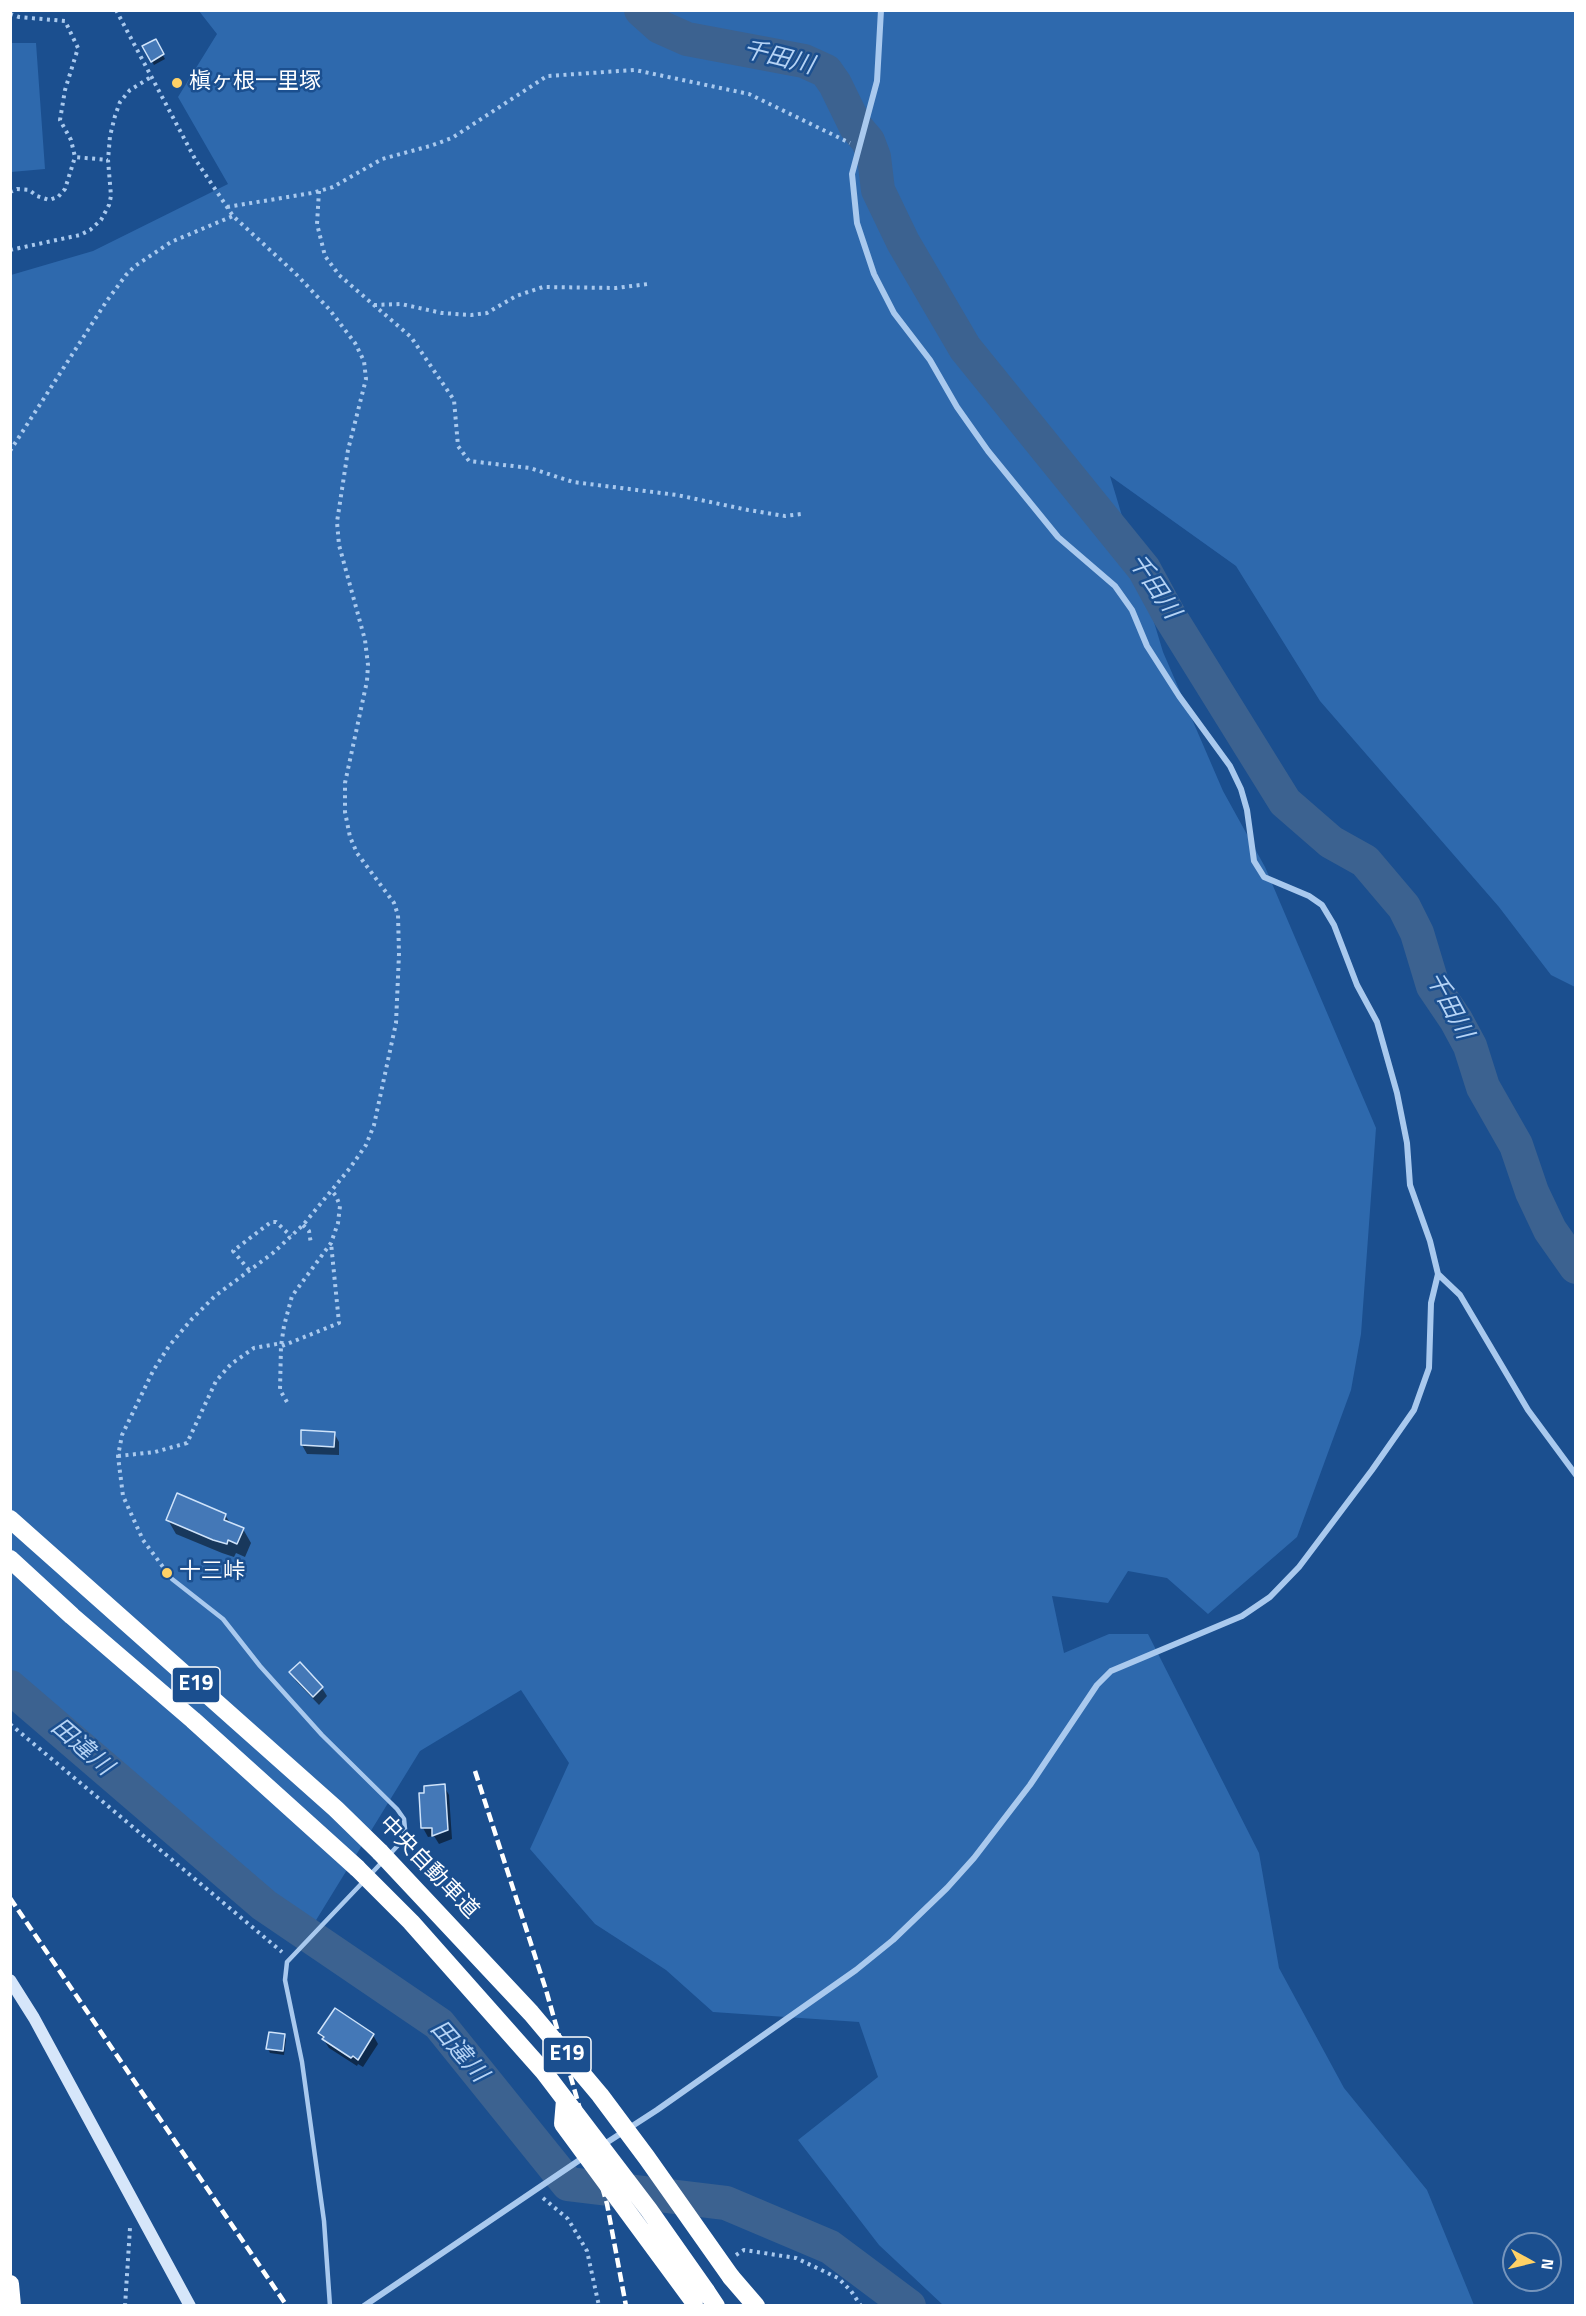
<!DOCTYPE html>
<html>
<head>
<meta charset="utf-8">
<style>
	body { margin:0 }
	#map { position:relative; width:1586px; height:2316px; overflow:hidden; background:#1b4f8f; font-family:"Titillium Web",sans-serif }
	canvas { display:block }
	.frame { position:absolute; inset:0; border:12px solid #fff; pointer-events:none }
	.north { position:absolute; left:1502px; top:2232px; width:60px; height:60px; box-sizing:border-box; background:#1b4f8f; border:2px solid #7695bc; border-radius:50%; rotate:98deg; font-size:16px; font-weight:700; line-height:24px; text-align:center; color:#fff }
	.north::after { content:''; display:block; margin:auto; width:21px; height:27px; background:#ffd166; clip-path:polygon(50% 0,100% 100%,50% 72%,0 100%) }
</style>
</head>
<body>
<div id="map">
<canvas width="1586" height="2316"></canvas>
<div class="frame"></div>
<div class="north">N</div>
</div>
<script>
const ctx = document.querySelector('canvas').getContext('2d');
ctx.lineJoin = 'round';
function fill(path, color) {
  ctx.fillStyle = color;
  ctx.fill(path, 'evenodd');
}
function toPath(rows) {
  const path = new Path2D();
  for (const r of rows) {
    path.moveTo(r[0], r[1]);
    for (let i = 2; i < r.length; i += 2) path.lineTo(r[i], r[i + 1]);
  }
  return path;
}
function strokePath(path, color, width, dash) {
  ctx.strokeStyle = color;
  ctx.lineWidth = width;
  ctx.lineCap = dash ? 'butt' : 'round';
  ctx.setLineDash(dash || []);
  ctx.stroke(path);
}
function drawText(font, color, halo, rows, align = 'center') {
  ctx.font = font + ' "Titillium Web","Noto Sans JP",sans-serif';
  ctx.lineWidth = 5;
  ctx.setLineDash([]);
  ctx.textBaseline = 'middle';
  ctx.strokeStyle = halo;
  ctx.fillStyle = color;
  for (const [text, x, y, turn = 0] of rows) {
    ctx.save();
    ctx.translate(x, y);
    ctx.rotate((+turn || 0) * Math.PI / 180);
    ctx.textAlign = isNaN(turn) ? turn : align;
    if (halo) ctx.strokeText(text, 0, 0);
    ctx.fillText(text, 0, 0);
    ctx.restore();
  }
}
const green = toPath([
	[199,11,1575,11,1575,987,1551,975,1499,907,1320,701,1236,566,1110,476,1163,652,1223,791,1265,867,1376,1128,1361,1334,1351,1390,1297,1537,1208,1614,1167,1578,1128,1571,1108,1603,1052,1596,1064,1653,1109,1634,1148,1634,1259,1853,1279,1968,1344,2088,1427,2190,1474,2305,943,2305,879,2245,798,2140,878,2077,859,2022,713,2012,666,1970,595,1924,530,1849,569,1763,521,1690,420,1751,310,1930,227,1862,11,1671,11,275,93,251,228,184,178,97,217,34],
	[11,43,36,43,45,169,11,172]
]);
const shadow = toPath([
	[155,41,165,59,154,65,144,47],
	[334,1433,339,1442,339,1455,307,1454,302,1445],
	[225,1515,231,1524,243,1529,251,1543,245,1557,236,1553,234,1557,222,1553,176,1534,168,1520],
	[291,1672,322,1688,327,1696,319,1705,296,1681],
	[444,1786,449,1795,452,1839,439,1844,434,1836,428,1837,423,1828],
	[320,2034,373,2035,378,2044,363,2067,358,2064,357,2066,329,2048],
	[284,2035,286,2039,284,2055,270,2053,268,2049]
]);
const river = toPath([
	[641,10,660,27,687,39,804,61,826,71,835,84,856,127,868,141,874,157,878,190,903,242,965,348,1144,569,1169,615,1285,802,1331,842,1365,861,1404,907,1417,933,1433,986,1456,1020,1470,1046,1483,1087,1516,1145,1532,1192,1550,1230,1576,1267],
	[10,1687,264,1905,439,2024,568,2184,726,2203,830,2247,909,2306]
]);
const building = toPath([
	[156,39,164,54,151,62,142,46,156,39],
	[301,1430,335,1432,334,1447,301,1445,301,1430],
	[177,1493,226,1514,224,1520,244,1528,237,1544,228,1540,227,1544,213,1540,166,1520,177,1493],
	[300,1662,323,1687,313,1697,289,1672,300,1662],
	[445,1784,448,1830,432,1836,432,1828,421,1828,419,1793,424,1793,424,1786,445,1784],
	[335,2008,374,2034,358,2060,353,2056,351,2058,322,2039,324,2037,318,2033,335,2008],
	[269,2032,285,2034,283,2051,266,2049,269,2032]
]);
const path = toPath([
	[116,10,195,159,233,216,295,273,329,309,355,343,364,361,366,379,348,450,337,522,339,545,365,640,368,665,367,681,345,783,345,812,350,837,357,853,394,903,398,915,399,954,396,1023,374,1125,366,1145,350,1168,303,1225,273,1253,215,1296,191,1320,169,1346,153,1371,122,1435,118,1456,123,1496,143,1540,166,1571],
	[10,14,19,17,65,21,78,48,65,90,60,120,71,140,75,157,108,160],
	[319,191,317,224,325,256,339,275,411,337,454,400,458,446,469,461,530,468,573,482,677,495,748,510,785,516,801,514],
	[10,192,17,189,29,190,37,196,49,200,58,197,65,189,75,157],
	[227,207,312,193,333,187,382,159,430,146,452,138,547,76,635,70,749,94,850,143],
	[10,250,80,235,90,230,101,220,109,205,111,196,108,160,110,136,115,116,120,102,130,90,151,77],
	[374,305,401,304,442,313,471,315,487,313,516,296,543,287,616,288,648,284],
	[10,451,106,302,126,275,135,266,171,242,233,216],
	[303,1225,309,1231,311,1244],
	[249,1270,233,1251,271,1222,276,1222,291,1236],
	[282,1346,339,1323,331,1243],
	[287,1402,280,1390,281,1346,284,1326,292,1296,331,1243,338,1223,340,1206,336,1196,332,1191],
	[118,1456,155,1452,187,1443,216,1381,231,1364,254,1348,282,1343],
	[10,1724,282,1952],
	[543,2198,568,2219,587,2251,599,2306],
	[736,2255,744,2250,796,2258,838,2278,851,2291,861,2306],
	[125,2306,130,2228]
]);
const lane = toPath([
	[172,1579,223,1619,260,1666,322,1735,397,1809,404,1819,405,1829,402,1841,390,1854],
	[369,1876,384,1860],
	[330,2306,324,2221,302,2062,285,1980,287,1962,363,1882]
]);
const street = toPath([
	[1438,1274,1460,1295,1528,1410,1576,1475],
	[603,2145,657,2110,856,1970,893,1940,947,1888,974,1858,1030,1785,1097,1685,1111,1671,1242,1616,1270,1597,1299,1567,1372,1470,1414,1410,1429,1368,1431,1303,1438,1274,1430,1241,1410,1185,1407,1143,1397,1093,1377,1022,1357,985,1334,925,1322,905,1309,896,1264,877,1254,861,1247,810,1241,789,1230,766,1179,696,1147,646,1132,610,1115,586,1058,537,988,451,957,407,930,360,894,313,874,274,857,223,852,174,877,81,881,10],
	[364,2306,584,2157]
]);
const secondary = toPath([
	[10,1980,34,2018,190,2306]
]);
const highway = toPath([
	[10,1519,336,1809,380,1852],
	[10,1559,72,1616,193,1720,357,1868],
	[731,2277,756,2306],
	[10,2284,12,2306],
	[706,2291,716,2306]
]);
const rail = toPath([
	[475,1771,546,1990,607,2204,626,2306],
	[10,1898,287,2306]
]);
const highwayBridge = toPath([
	[380,1852,531,2013,600,2095,647,2158,731,2277],
	[357,1868,411,1922,544,2072,649,2210,706,2291],
	[565,2100,563,2124,694,2302]
]);
const markers = [
	[177,83,6,"#ffd166"],
	[167,1573,6,"#ffd166"]
];
const shields = [
	[196,1685,48],
	[567,2055,48]
];
const shieldNames = [
	["E19",196,1685],
	["E19",567,2055]
];
const poiNames = [
	["槇ヶ根一里塚",189,83],
	["十三峠",179,1573]
];
const streetNames = [
	["中央自動車道",428,1868,46]
];
const waterNames = [
	["千田川",778,59,14],
	["千田川",1153,587,56],
	["千田川",1448,1006,62],
	["田違川",81,1748,41],
	["田違川",458,2052,49]
];
fill(green, '#2e69ad');
fill(shadow, '#0007');
strokePath(river, '#3c6290', 34);
fill(building, '#4478b7');
strokePath(building, '#cfe3fa', 1.5);
strokePath(path, '#a9c9ee', 4, [3, 4.5]);
strokePath(lane, '#a9c9ee', 4.5);
strokePath(street, '#a9c9ee', 6);
strokePath(secondary, '#d6e6fa', 12);
strokePath(highway, '#fff', 18);
strokePath(rail, '#fff', 4.5, [10, 4.5]);
strokePath(highwayBridge, '#fff', 18);
for (const [x, y, r, color] of markers) {
  const dot = new Path2D();
  dot.arc(x, y, r, 0, 2 * Math.PI);
  ctx.fillStyle = color;
  ctx.fill(dot);
  strokePath(dot, '#1b4f8f', 2);
}
for (const [x, y, w] of shields) {
  const box = new Path2D();
  box.roundRect(x - w / 2, y - 18, w, 36, 4.5);
  ctx.fillStyle = '#1b4f8f';
  ctx.fill(box);
  strokePath(box, '#fff', 1.5);
}
drawText('bold 21px', '#fff', null, shieldNames);
drawText('22px', '#fff', '#1b4f8f', poiNames, 'left');
drawText('22px', '#fff', '#1b4f8f', streetNames);
drawText('italic 24px', '#b5d3f5', '#1b4f8f', waterNames);
</script>
</body>
</html>
